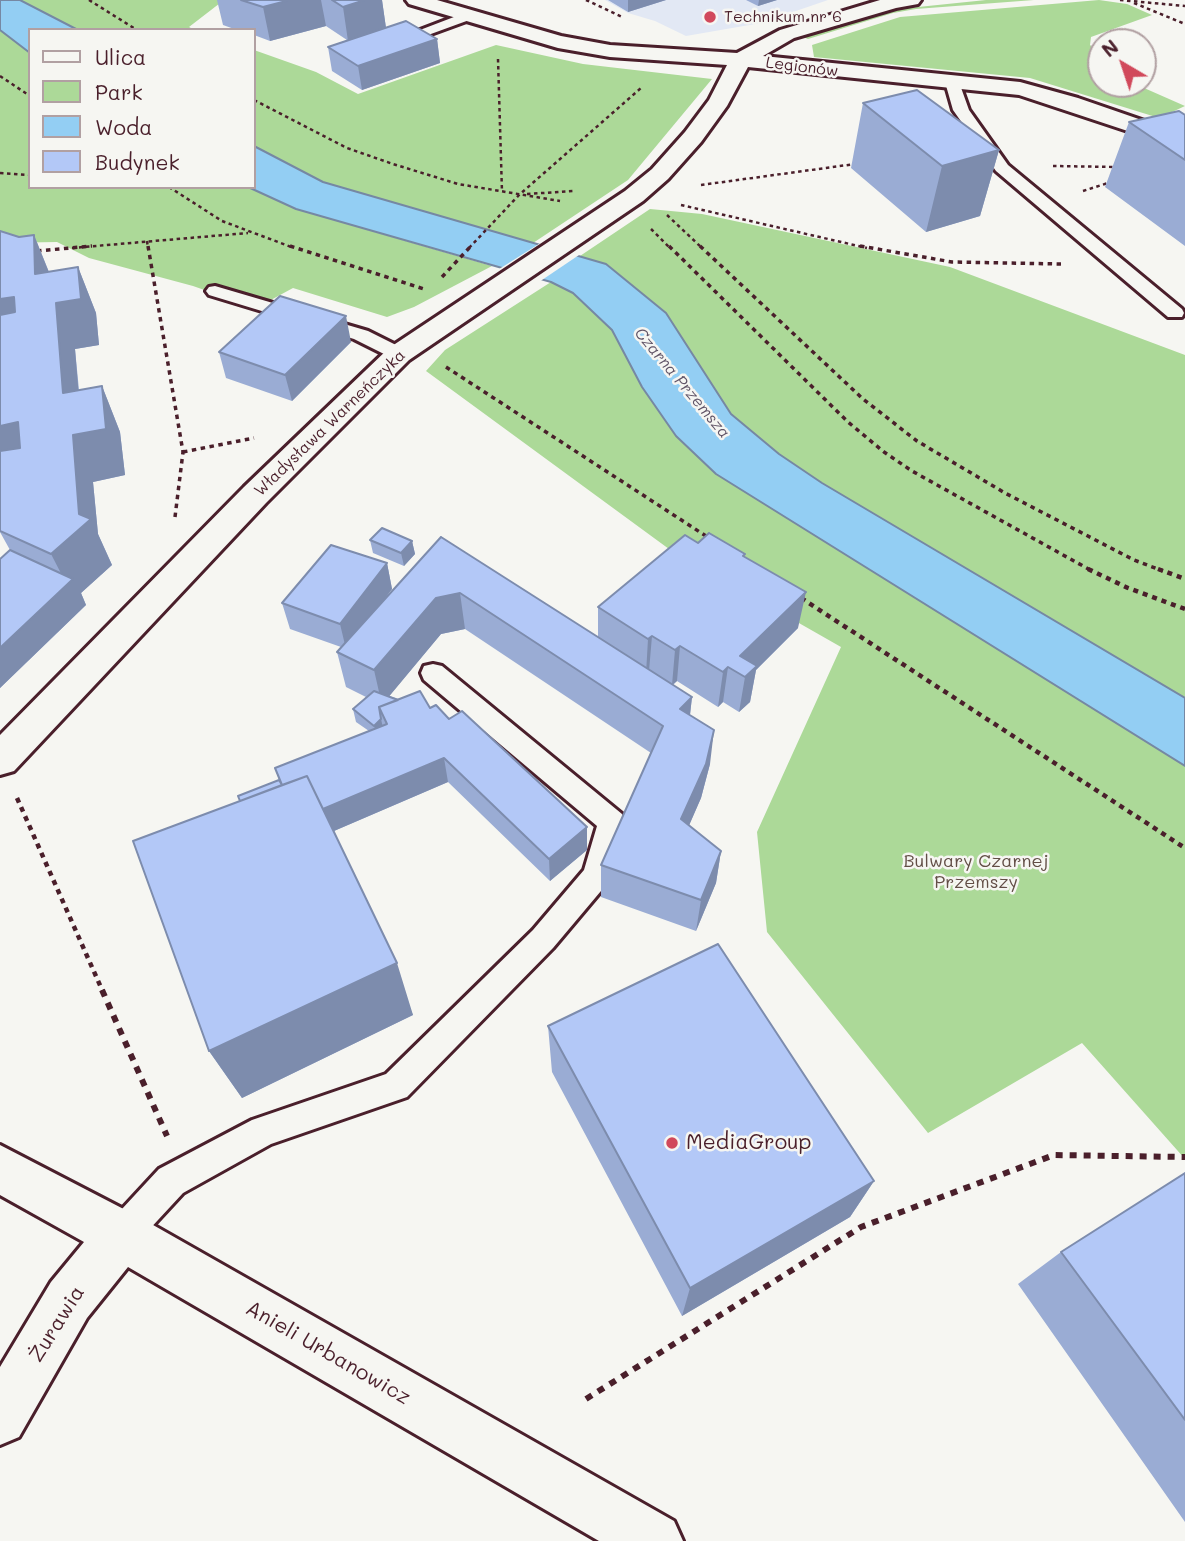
<!DOCTYPE html>
<html>
<head>
<meta charset="utf-8">
<style>
	body { margin:0 }
	#map { position:relative; width:1185px; height:1541px; overflow:hidden; background:#f6f6f2; font-family:Mali,sans-serif }
	canvas { display:block }
	.legend { position:absolute; left:28px; top:28px; width:228px; height:161px; box-sizing:border-box; background:#f6f6f2; border:2px solid #b1a0a2; margin:0; padding:9px 12px; list-style:none; font-size:21px; color:#4a1f2b }
	.legend li { display:flex; align-items:center; gap:14px; height:35px }
	.legend b { width:35px; border:2px solid #b1a0a2 }
	.north { position:absolute; left:1087px; top:28px; width:70px; height:70px; box-sizing:border-box; background:#f6f6f2; border:2px solid #b1a0a2; border-radius:50%; rotate:321deg; font-size:19px; font-weight:700; line-height:28px; text-align:center; color:#4a1f2b }
	.north::after { content:''; display:block; margin:auto; width:24px; height:32px; background:#d1495b; clip-path:polygon(50% 0,100% 100%,50% 72%,0 100%) }
</style>
</head>
<body>
<div id="map">
<canvas width="1185" height="1541"></canvas>
<ul class="legend">
<li><b style="height:9px;background:#f6f6f2"></b>Ulica</li>
<li><b style="height:19px;background:#acd998"></b>Park</li>
<li><b style="height:19px;background:#93cef3"></b>Woda</li>
<li><b style="height:19px;background:#b3c8f7"></b>Budynek</li>
</ul>
<div class="north">N</div>
</div>
<script>
const ctx = document.querySelector('canvas').getContext('2d');
ctx.lineJoin = 'round';
function fill(path, color) {
  ctx.fillStyle = color;
  ctx.fill(path, 'evenodd');
}
function toPath(rows) {
  const path = new Path2D();
  for (const r of rows) {
    path.moveTo(r[0], r[1]);
    for (let i = 2; i < r.length; i += 2) path.lineTo(r[i], r[i + 1]);
  }
  return path;
}
function strokePath(path, color, width, dash) {
  ctx.strokeStyle = color;
  ctx.lineWidth = width;
  ctx.lineCap = dash ? 'butt' : 'round';
  ctx.setLineDash(dash || []);
  ctx.stroke(path);
}
function drawText(font, color, halo, rows, align = 'center') {
  ctx.font = font + ' Mali,sans-serif';
  ctx.lineWidth = 5;
  ctx.setLineDash([]);
  ctx.textBaseline = 'middle';
  ctx.strokeStyle = halo;
  ctx.fillStyle = color;
  for (const [text, x, y, turn = 0] of rows) {
    ctx.save();
    ctx.translate(x, y);
    ctx.rotate((+turn || 0) * Math.PI / 180);
    ctx.textAlign = isNaN(turn) ? turn : align;
    if (halo) ctx.strokeText(text, 0, 0);
    ctx.fillText(text, 0, 0);
    ctx.restore();
  }
}
const built = toPath([
	[605,0,828,0,761,23,686,36,655,21,628,13]
]);
const green = toPath([
	[20,0,224,0,189,27,195,30,78,30],
	[986,0,1034,0,916,9,893,13,808,39,803,37,889,10],
	[1099,0,1127,4,1152,15,1091,37,1090,45,1101,55,1101,84,1135,84,1185,106,1159,118,1030,78,814,57,812,45,900,17],
	[0,30,30,53,30,187,247,187,296,209,492,266,414,307,387,317,293,288,256,308,193,286,89,258,57,242,0,243],
	[496,45,583,64,712,79,628,180,533,243,323,182,254,146,254,50,316,72,358,94],
	[650,209,702,214,950,267,1185,355,1185,698,822,483,779,454,731,414,666,313,580,256],
	[551,282,574,293,612,330,642,387,716,474,1185,766,1185,1159,1082,1043,928,1133,767,932,757,832,841,647,669,549,426,371,445,350]
]);
const water = toPath([
	[0,0,20,0,78,30,30,30,30,53,0,30,0,0],
	[254,146,323,182,606,264,666,313,731,414,779,454,822,483,1185,698,1185,766,716,474,676,436,642,387,612,330,573,293,551,282,296,209,248,187,254,187,254,146]
]);
const pier = toPath([
	[542,242,582,253,539,282,496,271]
]);
const pathFar3 = toPath([
	[89,0,137,30],
	[586,0,622,17],
	[1120,0,1185,6],
	[1134,3,1185,24],
	[498,59,502,192],
	[0,76,30,96],
	[254,100,347,148,393,164,458,184,560,201],
	[1053,166,1117,167],
	[0,173,30,175],
	[701,185,855,164],
	[169,187,222,221,294,248],
	[1083,191,1111,182],
	[527,194,574,191],
	[681,205,867,248],
	[667,215,702,248],
	[651,229,670,248],
	[147,241,148,248],
	[72,248,248,233],
	[469,248,519,195,641,88]
]);
const pathFar2 = toPath([
	[148,246,183,452,175,517],
	[290,246,427,290],
	[669,246,848,422,884,452,912,471,1092,571],
	[700,246,863,399,917,441,1005,493,1134,560,1163,571],
	[860,246,952,262,1061,264],
	[37,251,92,246],
	[442,277,471,246],
	[446,367,709,538],
	[183,452,254,438]
]);
const pathFar1 = toPath([
	[1088,569,1128,588,1185,609],
	[1158,569,1185,579],
	[801,598,1185,848],
	[17,798,103,992]
]);
const path = toPath([
	[102,990,167,1136],
	[586,1399,861,1227,1054,1155,1185,1157]
]);
const service = toPath([
	[467,12,474,16,472,19,398,46,393,47,386,43,467,12],
	[952,78,959,82,969,110,1008,165,1182,309,1184,313,1182,317,1168,317,996,171,953,110,945,82,952,78],
	[215,286,368,331,406,350,409,354,406,358,392,358,354,339,209,295,206,291,209,287,215,286],
	[433,664,442,666,622,814,626,822,606,885,553,948,407,1097,271,1144,183,1193,133,1247,121,1252,109,1247,104,1235,109,1223,159,1169,252,1120,386,1074,533,930,584,870,597,826,424,680,421,673,424,666,433,664]
]);
const minor = toPath([
	[406,0,437,0,561,36,610,45,737,53,780,30,880,0,921,0,918,4,896,8,794,38,763,56,1020,82,1078,98,1185,135,1185,150,1019,95,748,67,727,106,701,142,668,179,643,201,409,360,266,503,14,771,0,775,0,735,244,487,389,348,625,191,652,169,685,132,709,100,727,65,610,57,558,48,409,4,406,0],
	[0,1145,139,1217,674,1521,683,1541,599,1541,128,1267,87,1318,19,1437,0,1445,0,1367,51,1282,84,1242,0,1195,0,1145]
]);
const wall = toPath([
	[217,0,382,0,386,28,437,39,440,63,362,90,332,71,328,47,347,40,326,26,270,41,254,35,254,30,237,30,223,25],
	[608,0,666,0,628,12],
	[746,0,777,0,758,6],
	[863,103,999,150,980,216,926,232,851,168],
	[1185,115,1185,246,1105,187,1129,122],
	[0,231,19,237,34,235,49,272,78,267,96,313,99,345,75,349,79,390,102,386,120,432,125,475,93,482,98,534,112,565,81,593,86,605,0,688,0,559,10,550,0,532],
	[351,342,292,401,226,378,219,352],
	[441,537,598,637,598,607,698,543,744,557,798,628,756,670,750,702,739,712,723,702,718,707,677,681,673,685,692,697,690,715,710,764,701,798,689,825,721,851,716,883,696,931,601,897,601,865,651,753,465,629,441,634,389,696,430,708,449,719,587,850,550,881,448,782,334,831,413,1015,242,1098,209,1051,240,801,279,780,275,768,369,731,356,722,353,709,366,697,346,687,337,652,341,647,290,629,282,603,387,563,392,589,383,601],
	[370,540,412,541,415,554,404,566,373,553],
	[548,1026,874,1181,850,1217,682,1316,552,1072],
	[1185,1173,1185,1522,1018,1284,1061,1252]
]);
const shadedWall = toPath([
	[290,0,321,0,326,26,270,41,263,7],
	[365,0,382,0,386,28,348,41,343,7],
	[628,0,666,0,628,12],
	[759,0,777,0,758,6],
	[437,39,440,63,362,90,358,66],
	[999,150,980,216,926,232,942,166],
	[34,235,52,280,35,274],
	[78,267,96,313,99,345,75,349,82,434,102,386,120,432,125,475,93,482,98,534,112,565,81,593,86,605,0,688,0,648,67,585,51,554,79,514,63,393,56,303],
	[14,297,35,343,0,348,0,299],
	[346,316,351,342,292,401,285,375],
	[18,422,41,468,0,475,0,426],
	[412,541,415,554,404,566,401,553],
	[387,563,392,589,346,649,340,624],
	[806,592,798,628,756,670,750,702,739,712,745,677,740,656],
	[460,593,465,629,441,634,382,705,374,670,436,598],
	[652,636,649,671,646,674,648,639],
	[680,646,677,681,672,685,675,650],
	[728,667,723,702,718,707,723,672],
	[692,697,688,732,680,709],
	[381,719,384,732,378,738,374,726],
	[714,730,710,764,701,798,678,851,681,819],
	[444,758,448,782,306,843,298,820],
	[587,827,587,850,550,881,549,859],
	[721,851,716,883,696,931,701,900],
	[397,963,413,1015,242,1098,209,1051],
	[874,1181,850,1217,682,1316,690,1288]
]);
const building = toPath([
	[241,0,290,0,263,7,241,0],
	[332,0,365,0,343,7,332,0],
	[406,21,437,39,358,66,328,47,406,21],
	[917,90,999,150,942,166,863,103,917,90],
	[1179,111,1185,115,1185,160,1129,122,1179,111],
	[0,231,19,237,34,235,35,274,78,267,81,299,56,303,63,393,102,386,106,429,73,435,79,514,91,519,51,554,0,531,0,451,20,448,18,422,0,426,0,315,15,312,14,297,0,299,0,231],
	[280,296,346,316,285,375,219,352,280,296],
	[382,528,412,541,401,553,370,540,382,528],
	[709,533,745,554,743,556,806,592,740,656,757,666,745,677,728,667,723,672,680,646,675,650,652,636,648,639,598,607,685,535,698,543,709,533],
	[441,537,692,697,680,709,714,730,706,764,681,819,721,851,701,900,601,865,663,726,460,593,436,598,374,670,337,652,441,537],
	[331,545,387,563,340,624,282,603,331,545],
	[10,550,73,579,0,648,0,559,10,550],
	[374,691,398,700,379,707,381,719,374,726,353,709,374,691],
	[420,691,430,708,436,705,449,719,462,711,587,827,549,859,444,758,323,809,307,776,282,785,275,768,387,724,379,707,420,691],
	[307,776,397,963,209,1051,133,841,307,776],
	[279,780,282,785,240,801,238,796,279,780],
	[718,944,874,1181,690,1288,548,1026,718,944],
	[1185,1173,1185,1420,1061,1252,1185,1173]
]);
const markers = [
	[710,17,7,"#d1495b"],
	[672,1143,7,"#d1495b"]
];
const farPoinames = [
	["Technikum nr 6",724,17]
];
const farStreetnames = [
	["Legionów",802,67,7],
	["Władysława Warneńczyka",330,423,-44]
];
const farWaternames = [
	["Czarna Przemsza",682,383,50]
];
const parkNames = [
	["Bulwary Czarnej",976,861],
	["Przemszy",976,882]
];
const nearPoinames = [
	["MediaGroup",686,1143]
];
const nearStreetnames = [
	["Żurawia",57,1324,-58],
	["Anieli Urbanowicz",328,1353,30]
];
fill(built, '#e2e8f4');
fill(green, '#acd998');
fill(water, '#93cef3');
strokePath(water, '#7688a3', 2);
fill(pier, '#f6f6f2');
strokePath(service, '#4a1f2b', 6);
strokePath(minor, '#4a1f2b', 6);
strokePath(pathFar3, '#4a1f2b', 2.5, [3.5, 3.5]);
strokePath(pathFar2, '#4a1f2b', 3.5, [4.5, 4.5]);
strokePath(pathFar1, '#4a1f2b', 4.5, [5, 5]);
strokePath(path, '#4a1f2b', 6, [7, 7]);
fill(service, '#f6f6f2');
fill(minor, '#f6f6f2');
fill(wall, '#9aacd4');
fill(shadedWall, '#7d8cad');
fill(building, '#b3c8f7');
strokePath(building, '#7d8cad', 2);
for (const [x, y, r, color] of markers) {
  const dot = new Path2D();
  dot.arc(x, y, r, 0, 2 * Math.PI);
  ctx.fillStyle = color;
  ctx.fill(dot);
  strokePath(dot, '#f6f6f2', 2.5);
}
drawText('16px', '#4a1f2b', '#f6f6f2', farPoinames, 'left');
drawText('16px', '#4a1f2b', '#f6f6f2', farStreetnames);
drawText('italic 16px', '#605467', '#f6f6f2', farWaternames);
drawText('18px', '#624e46', '#f6f6f2', parkNames);
drawText('21px', '#4a1f2b', '#f6f6f2', nearPoinames, 'left');
drawText('21px', '#4a1f2b', '#f6f6f2', nearStreetnames);
</script>
</body>
</html>
